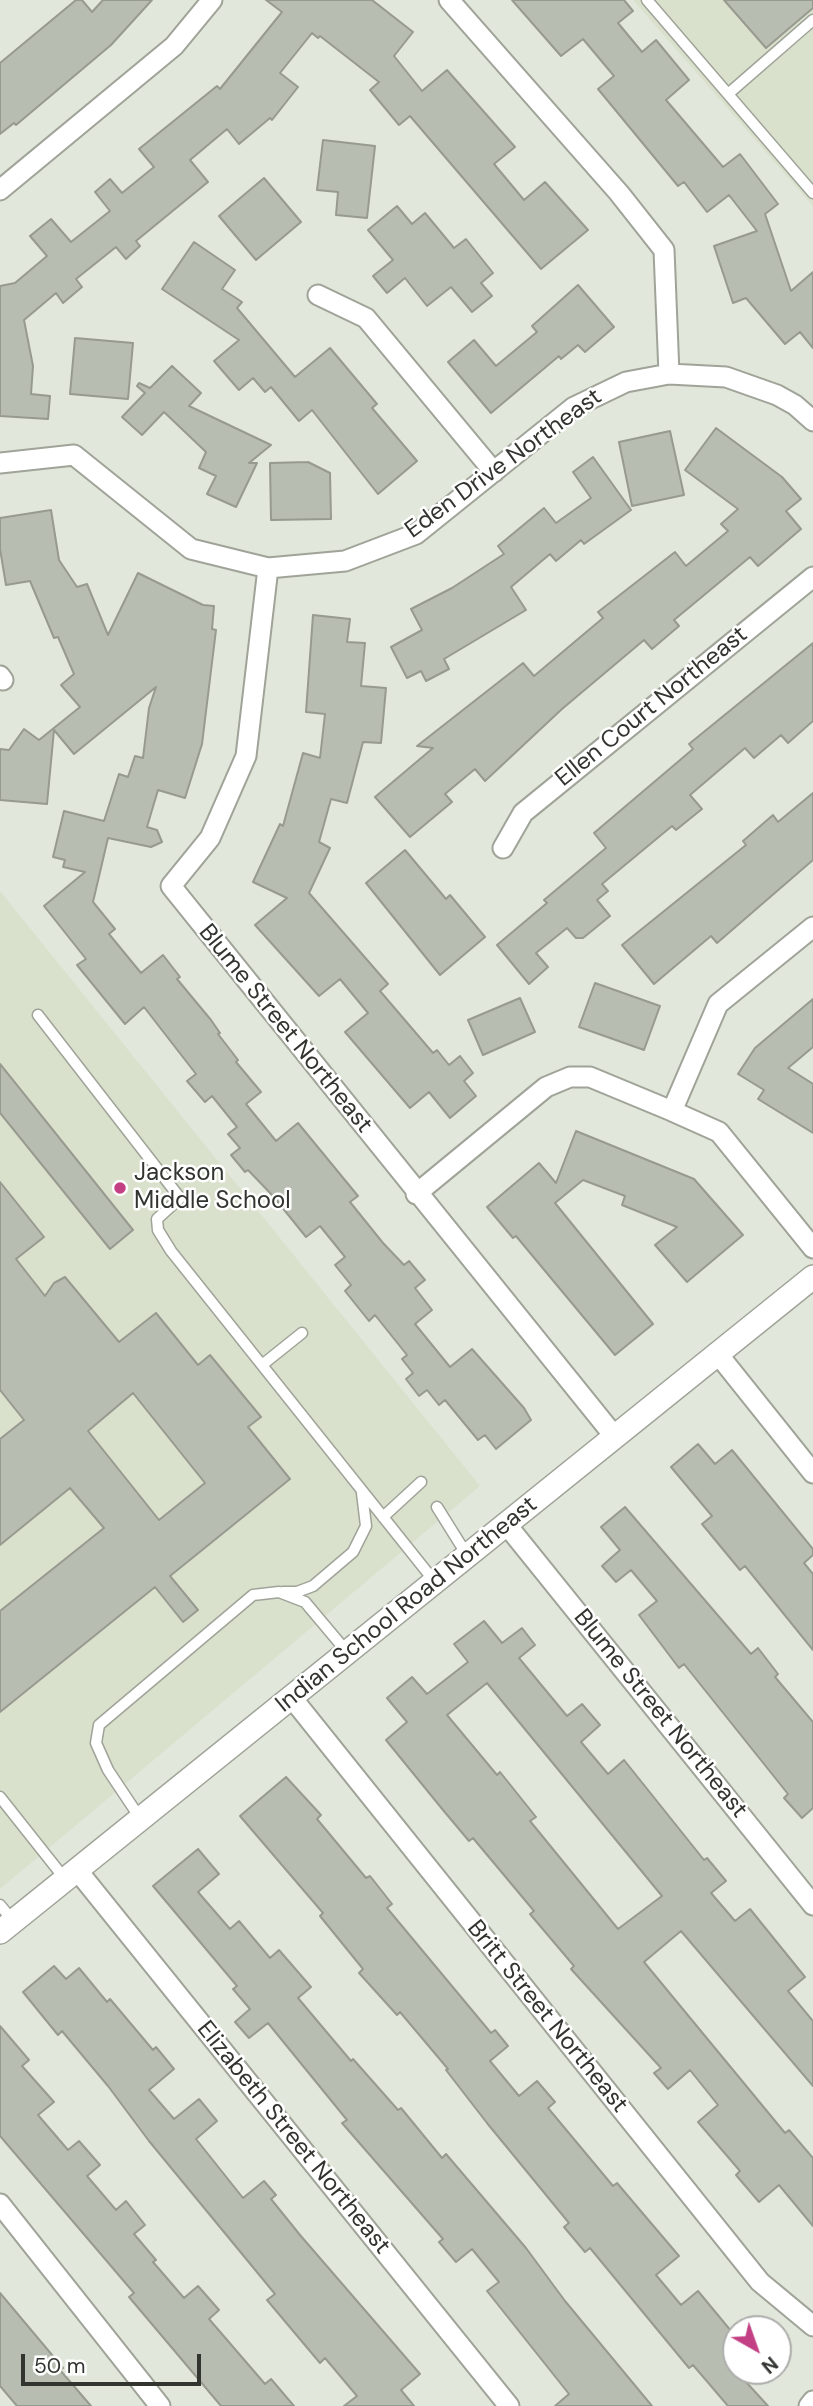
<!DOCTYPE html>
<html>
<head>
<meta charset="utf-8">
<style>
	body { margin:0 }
	#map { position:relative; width:813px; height:2406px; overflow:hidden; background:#e2e7db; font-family:"DM Sans",sans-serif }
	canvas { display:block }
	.north { position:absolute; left:722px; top:2315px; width:70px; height:70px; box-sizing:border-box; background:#fff; border:2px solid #adaeac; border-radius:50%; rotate:140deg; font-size:19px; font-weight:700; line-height:28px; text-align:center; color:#32342f }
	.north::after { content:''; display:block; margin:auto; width:24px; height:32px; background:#c44085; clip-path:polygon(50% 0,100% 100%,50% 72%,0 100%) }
	.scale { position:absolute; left:21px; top:2354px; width:180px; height:32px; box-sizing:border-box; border:4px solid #32342f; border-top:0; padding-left:9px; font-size:21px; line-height:24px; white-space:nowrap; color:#32342f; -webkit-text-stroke:5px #fff; paint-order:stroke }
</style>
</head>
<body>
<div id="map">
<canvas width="813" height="2406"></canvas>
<div class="north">N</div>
<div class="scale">50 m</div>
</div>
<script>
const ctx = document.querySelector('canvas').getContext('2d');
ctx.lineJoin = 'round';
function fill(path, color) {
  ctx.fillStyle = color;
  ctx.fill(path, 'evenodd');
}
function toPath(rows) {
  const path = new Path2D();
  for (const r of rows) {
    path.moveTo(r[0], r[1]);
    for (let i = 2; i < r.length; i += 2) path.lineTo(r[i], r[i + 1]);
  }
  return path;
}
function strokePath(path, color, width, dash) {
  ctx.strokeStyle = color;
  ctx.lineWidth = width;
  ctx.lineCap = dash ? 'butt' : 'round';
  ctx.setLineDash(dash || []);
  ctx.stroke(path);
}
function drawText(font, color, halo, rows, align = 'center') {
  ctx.font = font + ' "DM Sans",sans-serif';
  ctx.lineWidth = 5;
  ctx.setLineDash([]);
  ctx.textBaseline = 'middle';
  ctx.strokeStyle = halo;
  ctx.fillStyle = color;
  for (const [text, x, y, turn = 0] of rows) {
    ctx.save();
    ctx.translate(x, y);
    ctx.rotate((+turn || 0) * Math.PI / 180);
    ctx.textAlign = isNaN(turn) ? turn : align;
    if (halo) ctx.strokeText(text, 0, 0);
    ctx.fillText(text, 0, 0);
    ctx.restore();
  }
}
const built = toPath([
	[633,0,813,0,813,206],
	[0,891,480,1486,0,1889]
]);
const building = toPath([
	[76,0,82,0,92,12,103,0,152,0,111,45,16,125,14,123,0,134,0,63,76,0],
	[266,0,372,0,413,32,394,56,422,91,447,70,515,147,494,164,524,200,545,182,588,230,541,269,410,116,399,125,370,90,379,82,320,36,318,38,312,33,280,73,298,87,272,120,270,118,239,144,227,129,190,160,208,182,136,241,140,246,126,259,116,247,76,279,82,287,63,303,56,293,24,320,33,366,31,394,50,396,48,419,0,416,0,286,15,283,47,256,30,236,51,219,71,242,110,211,95,192,110,179,122,193,154,167,139,149,217,86,220,89,282,12,266,0],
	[512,0,624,0,633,11,618,23,642,52,656,40,689,80,666,100,723,167,740,154,778,204,765,214,791,291,813,272,813,348,800,332,785,344,746,298,733,303,714,246,757,231,729,195,707,212,684,182,678,186,598,89,614,76,583,39,561,56,512,0],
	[724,0,813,0,813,8,766,48,724,0],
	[323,140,375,146,367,218,336,215,338,192,317,190,323,140],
	[264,178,301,222,256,260,219,216,264,178],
	[397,206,412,224,425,213,454,248,466,239,493,273,481,283,492,296,472,312,451,287,427,306,405,278,387,293,373,276,393,260,368,230,397,206],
	[194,242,235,270,222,289,242,302,237,308,295,377,330,348,377,404,372,408,417,461,378,494,312,410,299,421,271,387,265,392,253,378,239,390,214,361,239,340,162,289,194,242],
	[578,285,614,327,585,352,578,345,561,359,559,356,491,413,448,362,474,340,496,366,537,332,532,326,578,285],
	[75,338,133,343,128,399,70,394,75,338],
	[172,366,201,393,189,406,271,445,249,463,257,463,236,507,207,494,216,476,199,468,206,452,164,412,142,435,122,417,145,393,137,386,139,383,150,388,172,366],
	[716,428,782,477,801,499,786,511,801,529,758,566,750,557,674,620,679,626,652,649,644,640,562,709,485,781,475,769,445,794,452,802,410,837,375,797,433,748,417,746,523,663,534,676,603,618,598,612,675,552,686,566,728,531,721,524,738,509,685,470,716,428],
	[670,431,684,495,632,506,619,442,670,431],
	[593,457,631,510,584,544,581,540,556,561,550,554,511,587,526,610,444,659,449,669,426,681,421,671,407,678,391,647,422,630,411,609,452,588,504,554,498,546,544,508,556,523,591,498,573,472,593,457],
	[308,462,330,473,331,519,271,520,270,463,308,462],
	[51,510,59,560,77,587,87,584,108,635,138,573,203,605,214,606,212,629,216,630,202,744,185,798,158,790,147,827,157,830,162,842,151,847,108,838,93,902,115,929,109,934,141,973,163,955,180,977,177,979,211,1020,220,1033,218,1034,238,1060,236,1062,261,1092,246,1104,276,1141,298,1123,358,1196,350,1202,383,1243,404,1265,409,1261,425,1280,415,1288,432,1310,415,1324,450,1367,472,1349,524,1408,531,1420,496,1449,485,1435,478,1440,445,1400,439,1405,427,1390,419,1396,406,1379,413,1373,402,1359,407,1355,375,1315,369,1321,345,1291,351,1285,335,1265,345,1257,320,1226,306,1237,273,1196,248,1170,245,1172,231,1155,240,1148,228,1134,237,1127,212,1096,205,1102,187,1081,196,1074,144,1007,125,1024,77,965,86,959,44,906,85,872,63,867,65,860,53,857,64,811,104,821,119,774,128,777,135,756,143,758,149,708,156,687,74,754,54,730,47,804,0,800,0,749,9,750,24,729,39,740,80,707,61,685,74,674,58,637,54,638,30,581,6,585,0,549,0,518,51,510],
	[313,615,350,619,347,642,365,643,361,686,386,688,381,743,363,742,347,803,331,799,319,842,330,848,309,893,388,984,380,991,433,1053,437,1050,449,1065,460,1056,473,1073,464,1081,476,1096,450,1118,429,1092,410,1108,345,1032,368,1013,340,979,319,996,255,925,287,898,253,882,280,824,283,826,303,753,320,758,325,714,306,712,313,615],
	[813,643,813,721,788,743,781,735,754,758,745,748,690,795,702,809,676,830,672,826,602,884,608,891,597,900,610,916,583,938,576,938,567,928,536,953,548,967,529,984,497,945,547,903,544,900,606,848,594,833,693,749,689,744,813,643],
	[813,793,813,860,717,943,711,936,654,984,622,945,746,845,743,841,773,815,778,822,813,793],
	[405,850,446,899,450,895,485,937,440,975,366,883,405,850],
	[595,983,660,1006,644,1050,579,1027,595,983],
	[520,998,535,1032,483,1055,468,1020,520,998],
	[813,999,813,1047,788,1068,813,1084,813,1133,758,1099,764,1090,738,1074,755,1048,813,999],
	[0,1064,133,1230,110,1249,0,1113,0,1064],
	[576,1131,694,1179,743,1235,687,1282,655,1245,677,1227,622,1205,625,1196,583,1180,555,1203,653,1324,615,1355,516,1236,513,1238,487,1207,539,1163,556,1183,576,1131],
	[0,1182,44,1237,16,1259,45,1296,54,1283,65,1277,119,1342,156,1313,198,1365,210,1355,261,1417,248,1427,290,1479,170,1576,198,1610,183,1622,155,1587,0,1712,0,1611,104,1528,70,1488,0,1545,0,1439,24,1420,0,1390,0,1182],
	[133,1393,205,1483,159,1520,88,1431,133,1393],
	[698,1444,715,1464,732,1450,813,1549,813,1555,804,1563,813,1574,813,1650,745,1566,740,1570,702,1524,712,1516,671,1467,698,1444],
	[625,1507,751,1654,758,1648,778,1674,775,1677,813,1722,813,1808,802,1818,784,1798,788,1794,684,1664,679,1668,639,1615,657,1601,631,1570,616,1582,602,1566,620,1550,601,1527,625,1507],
	[484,1621,502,1643,522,1628,535,1645,519,1658,567,1716,582,1704,600,1725,581,1742,608,1774,624,1760,704,1860,707,1858,726,1881,711,1893,735,1921,750,1909,805,1977,788,1991,813,2021,813,2086,681,1931,644,1962,785,2133,789,2130,813,2158,813,2226,779,2185,759,2202,736,2175,740,2171,698,2122,718,2105,690,2070,668,2089,654,2073,661,2068,571,1969,574,1966,530,1914,534,1911,473,1838,469,1841,443,1810,386,1740,407,1722,387,1698,412,1677,427,1694,468,1662,454,1644,484,1621],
	[487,1683,662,1896,618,1929,530,1821,536,1817,500,1772,497,1775,447,1715,487,1683],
	[286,1777,321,1815,317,1819,366,1878,370,1876,392,1904,387,1908,491,2033,495,2030,508,2046,490,2061,519,2096,537,2081,555,2102,548,2108,613,2186,617,2183,679,2256,656,2275,681,2305,698,2291,736,2337,736,2371,768,2406,728,2406,693,2365,689,2368,590,2248,585,2252,564,2227,569,2223,487,2123,446,2070,448,2069,400,2012,397,2015,359,1973,363,1969,320,1916,323,1913,240,1816,286,1777],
	[198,1849,219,1874,198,1892,230,1929,239,1921,270,1958,279,1950,311,1987,298,1998,351,2061,353,2059,398,2110,401,2108,442,2158,446,2154,526,2248,565,2301,652,2406,555,2406,569,2394,487,2291,499,2282,472,2249,456,2262,439,2242,443,2239,342,2123,347,2120,268,2023,249,2038,235,2022,250,2009,233,1989,237,1986,153,1886,198,1849],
	[54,1966,66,1979,79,1968,107,2002,110,1999,153,2050,156,2047,174,2069,149,2090,174,2119,199,2099,217,2121,196,2139,243,2198,264,2181,276,2195,271,2199,300,2235,420,2374,401,2390,414,2406,344,2406,357,2396,325,2358,320,2363,267,2300,275,2294,149,2141,108,2086,62,2031,58,2035,23,1992,54,1966],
	[0,2026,29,2060,22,2066,54,2102,38,2115,68,2150,79,2141,100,2165,87,2176,116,2210,126,2201,145,2225,134,2234,156,2260,153,2262,184,2298,198,2286,219,2310,209,2319,265,2384,271,2379,294,2406,221,2406,129,2297,134,2293,0,2136,0,2026],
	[0,2293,63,2368,60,2370,91,2406,17,2406,0,2386,0,2293]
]);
const service = toPath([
	[647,0,813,193],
	[728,94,813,20],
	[38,1015,180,1198,157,1219,158,1230,171,1251,435,1582],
	[262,1365,302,1333],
	[437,1507,467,1555],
	[383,1517,421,1482],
	[283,1592,297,1592,313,1586,353,1552,366,1526,362,1493],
	[0,1797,65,1879],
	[140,1818,108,1770,96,1743,99,1725,253,1595,279,1592,305,1602,347,1652],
	[0,1905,13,1921]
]);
const minor = toPath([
	[449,0,619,193,664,250,669,374],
	[0,190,174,46,212,0],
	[318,295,366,318,494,472],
	[0,463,74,455,191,549,268,568,345,561,416,534,574,407,626,382,669,374,726,377,777,395,795,405,813,421],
	[268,568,246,756,210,838,171,886,615,1437],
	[0,676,3,680],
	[503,848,523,813,813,577],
	[672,1111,719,1132,813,1248],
	[416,1194,546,1087,570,1077,590,1077,672,1111,718,1004,813,927],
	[717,1353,813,1473],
	[506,1524,813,1905],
	[292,1698,760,2282,813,2326],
	[77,1870,509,2406],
	[0,2204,160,2406],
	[809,2406,813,2401]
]);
const tertiary = toPath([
	[0,1932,813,1277]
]);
const markers = [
	[120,1188,7,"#c44085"]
];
const streetNames = [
	["Eden Drive Northeast",504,464,-36],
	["Ellen Court Northeast",652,707,-39],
	["Blume Street Northeast",285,1029,51],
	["Indian School Road Northeast",407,1605,-39],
	["Blume Street Northeast",660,1714,51],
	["Britt Street Northeast",547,2017,51],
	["Elizabeth Street Northeast",293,2138,51]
];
const poiNames = [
	["Jackson",134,1174],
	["Middle School",134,1202]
];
fill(built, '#d9e1cd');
fill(building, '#b8bdb1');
strokePath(building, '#969a8f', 2);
strokePath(service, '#9fa398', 13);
strokePath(minor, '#9fa398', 23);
strokePath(tertiary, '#9fa398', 26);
strokePath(service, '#fff', 10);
strokePath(minor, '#fff', 19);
strokePath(tertiary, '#fff', 23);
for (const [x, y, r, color] of markers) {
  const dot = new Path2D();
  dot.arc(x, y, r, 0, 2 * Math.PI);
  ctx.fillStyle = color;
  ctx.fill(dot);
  strokePath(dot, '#fff', 2.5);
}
drawText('24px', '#32342f', '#fff', streetNames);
drawText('24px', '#32342f', '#fff', poiNames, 'left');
</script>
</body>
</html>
